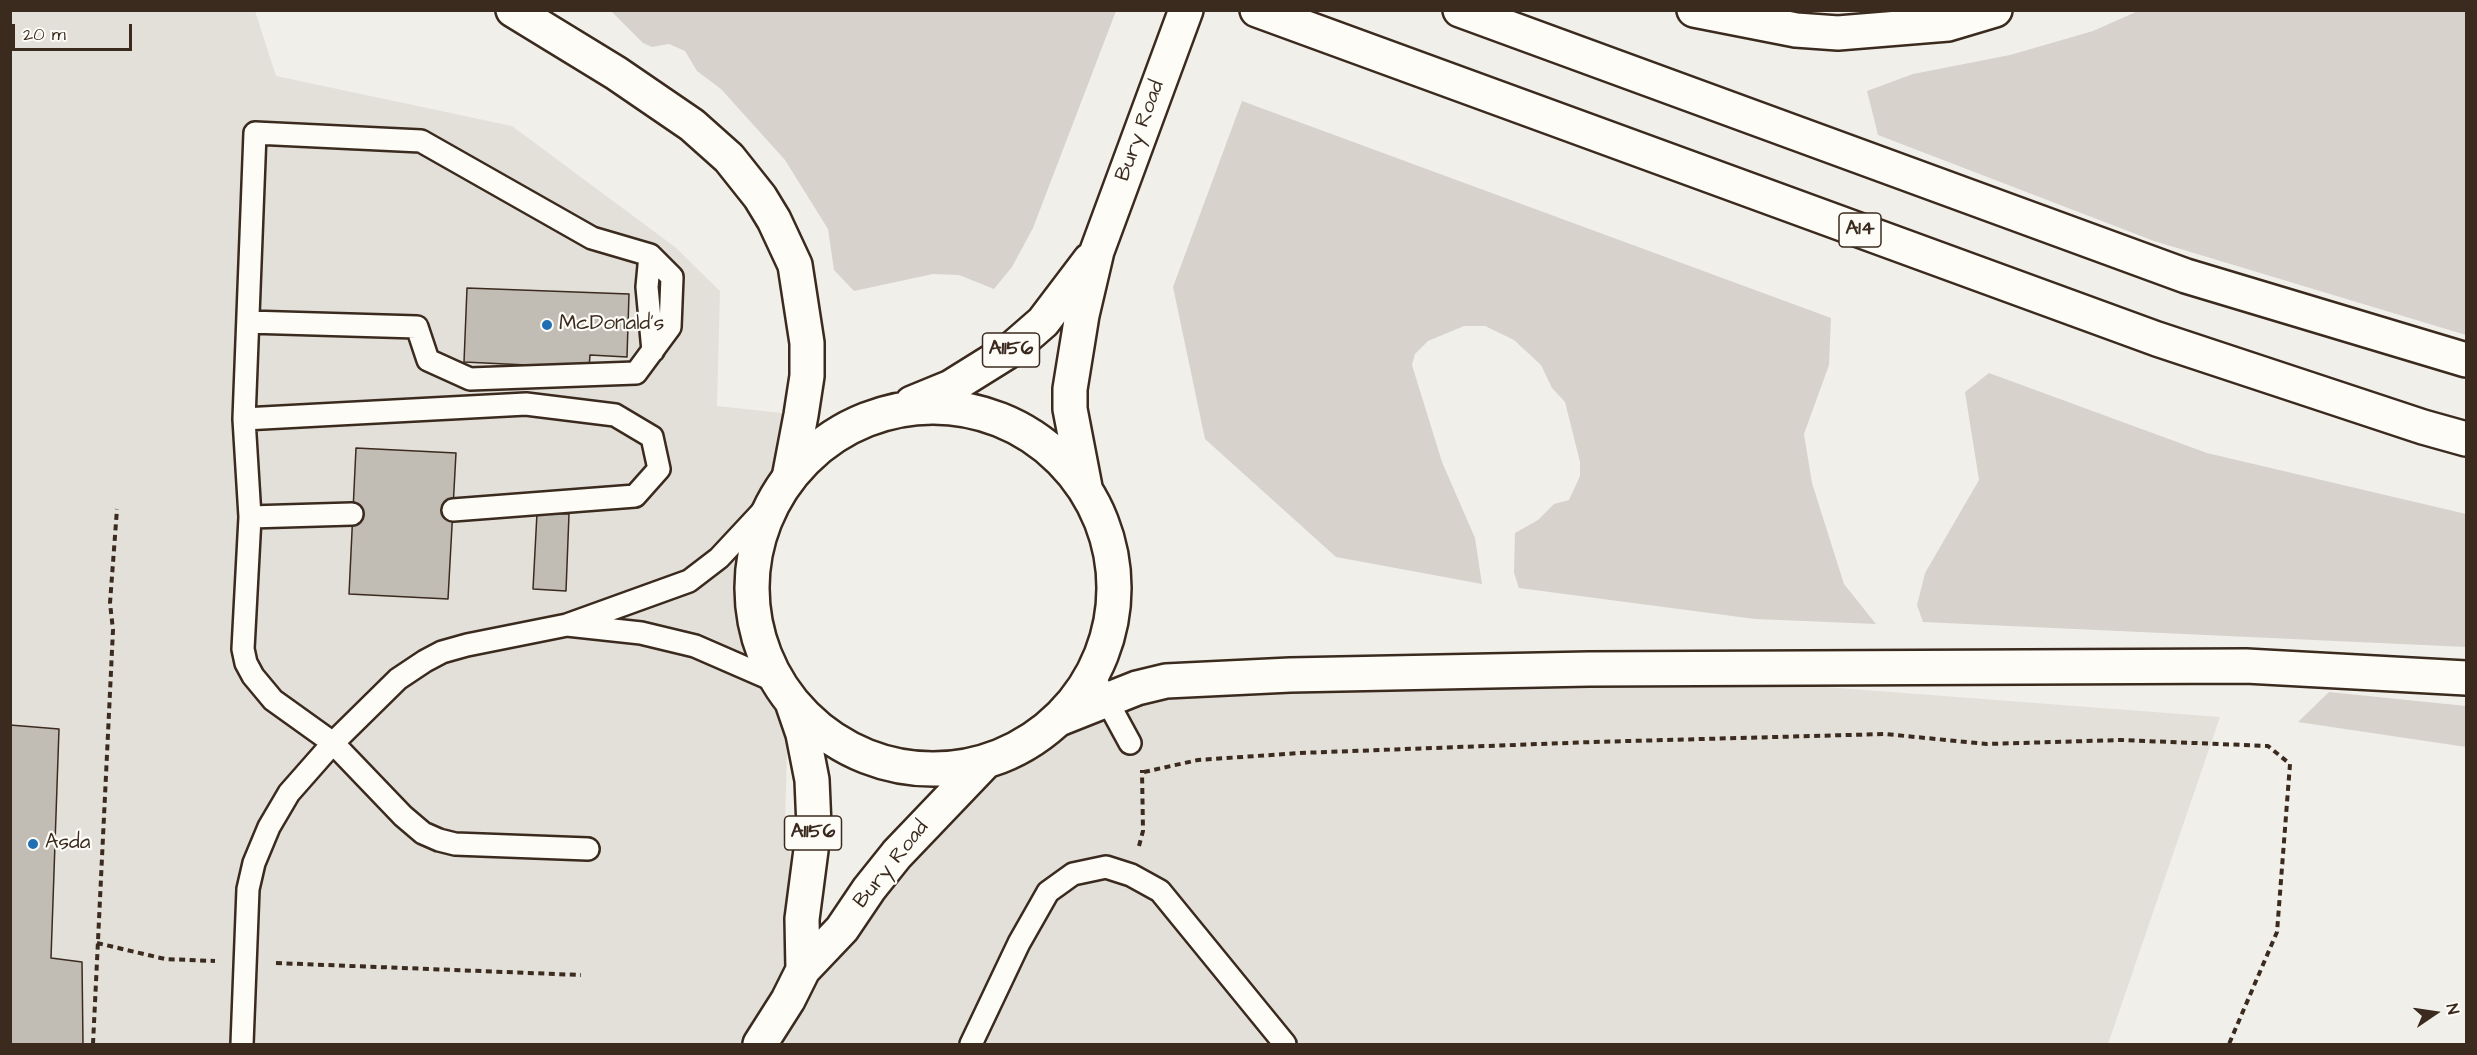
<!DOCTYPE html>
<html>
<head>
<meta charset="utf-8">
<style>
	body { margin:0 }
	#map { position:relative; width:2477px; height:1055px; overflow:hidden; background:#f1efea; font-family:"Architects Daughter",sans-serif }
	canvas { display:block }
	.frame { position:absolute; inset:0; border:12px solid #3b2a1e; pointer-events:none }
	.north { position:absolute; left:2405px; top:983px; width:60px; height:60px; -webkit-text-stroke:4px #fdfcf7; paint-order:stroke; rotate:77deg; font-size:16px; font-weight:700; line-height:24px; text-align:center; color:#3b2a1e }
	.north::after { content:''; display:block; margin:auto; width:21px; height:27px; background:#3b2a1e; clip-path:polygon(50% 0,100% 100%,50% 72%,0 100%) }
	.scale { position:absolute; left:12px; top:24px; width:120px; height:27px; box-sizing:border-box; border:3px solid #3b2a1e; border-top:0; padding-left:8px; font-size:18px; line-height:21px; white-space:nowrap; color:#3b2a1e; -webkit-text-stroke:4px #fdfcf7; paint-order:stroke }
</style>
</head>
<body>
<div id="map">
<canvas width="2477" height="1055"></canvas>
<div class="frame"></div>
<div class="north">N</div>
<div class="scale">20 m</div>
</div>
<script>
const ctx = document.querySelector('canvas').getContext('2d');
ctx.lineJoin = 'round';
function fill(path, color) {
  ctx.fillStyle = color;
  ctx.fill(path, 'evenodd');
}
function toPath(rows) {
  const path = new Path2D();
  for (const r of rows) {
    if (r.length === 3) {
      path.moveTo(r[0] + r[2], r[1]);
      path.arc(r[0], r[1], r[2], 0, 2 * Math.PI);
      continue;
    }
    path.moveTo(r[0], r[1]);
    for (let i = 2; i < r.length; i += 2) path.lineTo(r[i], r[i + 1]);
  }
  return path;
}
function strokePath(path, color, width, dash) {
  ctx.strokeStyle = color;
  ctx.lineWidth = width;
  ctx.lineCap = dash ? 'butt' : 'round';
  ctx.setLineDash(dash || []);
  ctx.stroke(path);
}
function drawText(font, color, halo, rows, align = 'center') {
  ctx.font = font + ' "Architects Daughter",sans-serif';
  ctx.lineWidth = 4.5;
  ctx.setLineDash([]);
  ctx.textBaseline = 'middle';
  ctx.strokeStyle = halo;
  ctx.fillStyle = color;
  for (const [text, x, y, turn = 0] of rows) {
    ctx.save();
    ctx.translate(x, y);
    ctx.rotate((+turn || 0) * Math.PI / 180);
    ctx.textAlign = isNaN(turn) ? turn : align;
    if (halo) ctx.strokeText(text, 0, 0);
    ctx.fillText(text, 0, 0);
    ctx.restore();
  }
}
const built = toPath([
	[10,11,255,11,276,76,512,126,675,247,720,291,717,406,801,415,774,499,752,600,761,646,773,674,787,748,785,827,802,919,803,969,984,763,1026,745,1059,719,1107,699,1589,669,2220,717,2108,1044,11,1044]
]);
const green = toPath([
	[611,11,1116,11,1033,228,1012,267,994,289,959,275,933,274,854,291,834,270,828,229,785,160,721,89,697,71,685,51,669,44,652,47,643,43],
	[2138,11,2466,11,2466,335,2154,241,1878,135,1867,91,1913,74,2010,55,2093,31],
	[1242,101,1831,318,1829,365,1804,434,1812,483,1844,584,1876,624,1755,619,1519,588,1514,573,1515,533,1538,520,1554,504,1569,500,1580,476,1580,462,1565,402,1552,388,1541,365,1514,340,1485,326,1464,326,1428,341,1415,354,1412,365,1442,462,1475,538,1482,584,1336,557,1205,439,1173,287],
	[1989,373,2207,453,2466,514,2466,647,1923,622,1917,605,1925,573,1979,480,1965,392],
	[2329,692,2466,706,2466,747,2298,722]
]);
const building = toPath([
	[467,288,629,294,627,357,590,355,589,368,464,362,467,288],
	[356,448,456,453,448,599,349,594,356,448],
	[537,513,569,514,566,591,533,589,537,513],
	[10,725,59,729,51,958,82,962,83,1044,10,1044,10,725]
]);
const path = toPath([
	[1144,772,1198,760,1300,753,1593,742,1885,734,1987,744,2121,740,2268,746,2290,764,2277,932,2229,1044],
	[1139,846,1143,831,1142,770],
	[97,943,165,959,215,961],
	[276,963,581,975],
	[93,1044,113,630,110,603,117,509]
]);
const lane = toPath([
	[650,255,647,287,653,351],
	[248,322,417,327,428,360,470,379,636,373,670,327,672,277,650,255,592,238,421,141,255,133,244,419,250,517,243,649,246,663,253,676,273,700,333,743,398,679,425,661,442,652,467,645,567,625],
	[244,419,526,404,615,415,652,437,659,469,635,496,453,510],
	[774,499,719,558,689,581,567,625,641,633,695,646,780,683],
	[250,517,352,514],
	[1091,679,1099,686,1130,743],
	[242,1044,248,889,254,863,269,827,289,793,333,743,403,816,423,833,439,840,455,844,588,849],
	[971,1044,1019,943,1048,892,1073,874,1106,867,1131,875,1160,891,1285,1044]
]);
const primary = toPath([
	[912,403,951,387,1012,349,1043,322,1090,260],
	[933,588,181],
	[1085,487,1070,409,1070,389,1082,315,1097,251,1186,10],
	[792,702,803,734,812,780,814,827,802,919,803,970],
	[760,1044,788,1000,803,970,842,929,869,889,897,854,984,763]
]);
const highway = toPath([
	[513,10,616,73,692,125,729,158,760,197,774,220,795,265,807,343,807,376,801,415,789,478],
	[1257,10,2157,339,2423,427,2466,439],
	[1460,10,2186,276,2466,360],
	[1694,10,1796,30,1838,33,1948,24,1995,10],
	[1059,719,1137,688,1166,681,1290,675,1589,669,2246,666,2466,678]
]);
const markers = [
	[547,325,6,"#1f6fb2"],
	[33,844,6,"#1f6fb2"]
];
const shields = [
	[1860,230,42],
	[1011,350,57],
	[813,833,57]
];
const shieldNames = [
	["A14",1860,230],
	["A1156",1011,350],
	["A1156",813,833]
];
const streetNames = [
	["Bury Road",1141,131,-70],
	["Bury Road",892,865,-51]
];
const poiNames = [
	["McDonald's",559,325],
	["Asda",45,844]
];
fill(built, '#e3e0da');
fill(green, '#d7d2cc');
fill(building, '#c1bcb4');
strokePath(building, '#3b2a1e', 1.5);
strokePath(lane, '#3b2a1e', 26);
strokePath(primary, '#3b2a1e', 38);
strokePath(highway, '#3b2a1e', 38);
strokePath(path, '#3b2a1e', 4, [6, 4.5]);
strokePath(lane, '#fdfcf7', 21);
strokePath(primary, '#fdfcf7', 33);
strokePath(highway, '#fdfcf7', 33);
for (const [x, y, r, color] of markers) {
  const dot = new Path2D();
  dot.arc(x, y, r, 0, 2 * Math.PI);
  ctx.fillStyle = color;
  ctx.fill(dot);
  strokePath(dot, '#fdfcf7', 2);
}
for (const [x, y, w] of shields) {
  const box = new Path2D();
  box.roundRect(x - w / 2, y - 17, w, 34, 4.5);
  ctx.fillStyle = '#fdfcf7';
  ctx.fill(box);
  strokePath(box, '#3b2a1e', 1.5);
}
drawText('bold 20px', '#3b2a1e', null, shieldNames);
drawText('21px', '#3b2a1e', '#fdfcf7', streetNames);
drawText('21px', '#3b2a1e', '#fdfcf7', poiNames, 'left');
</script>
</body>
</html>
